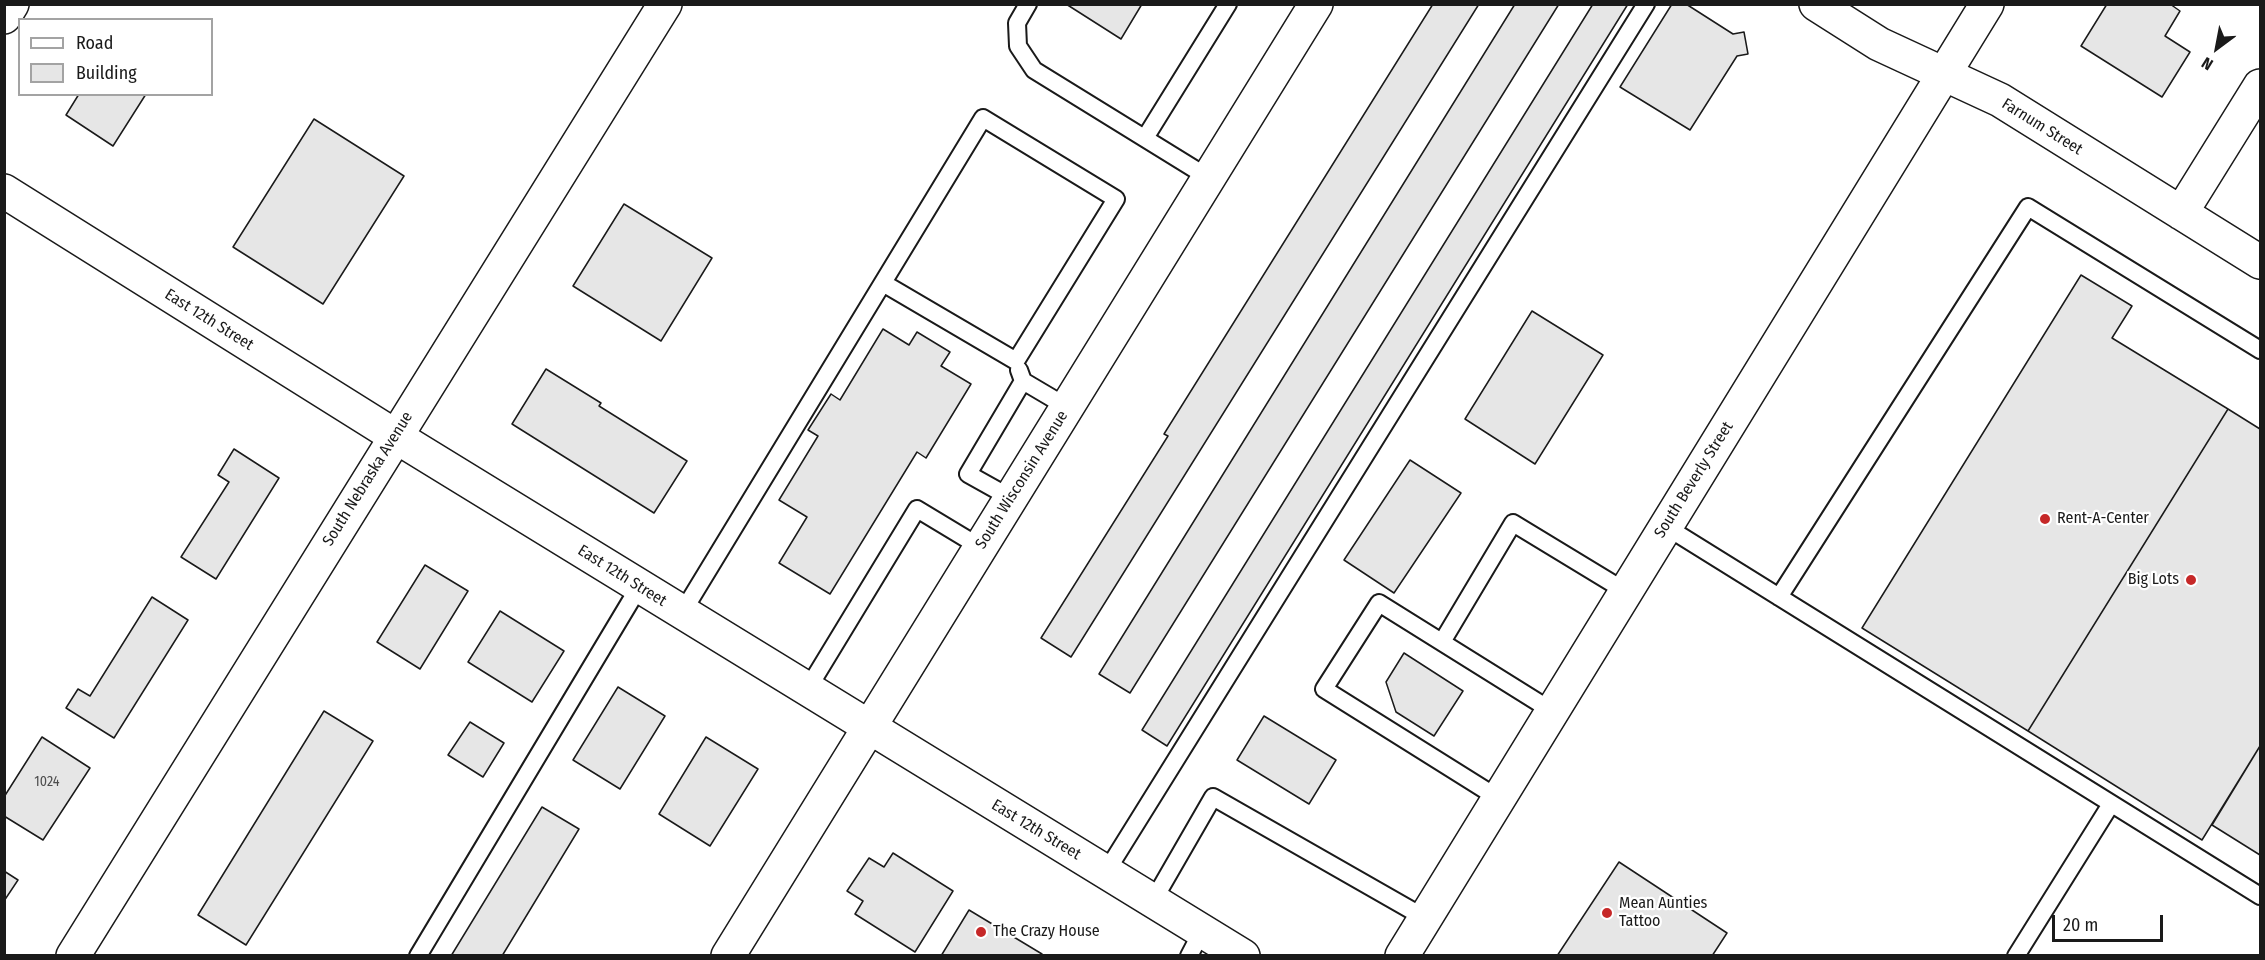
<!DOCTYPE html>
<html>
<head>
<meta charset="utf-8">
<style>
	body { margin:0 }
	#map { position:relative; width:2265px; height:960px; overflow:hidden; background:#fff; font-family:"Fira Sans Condensed",sans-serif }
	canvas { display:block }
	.frame { position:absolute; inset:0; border:6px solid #1a1a1a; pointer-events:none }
	.legend { position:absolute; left:18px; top:18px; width:195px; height:78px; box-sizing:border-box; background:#fff; border:2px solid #a3a3a3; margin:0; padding:8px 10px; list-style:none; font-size:18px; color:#1a1a1a }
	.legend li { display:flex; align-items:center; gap:12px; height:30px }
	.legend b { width:30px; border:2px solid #a3a3a3 }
	.north { position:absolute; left:2187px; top:18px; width:60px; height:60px; -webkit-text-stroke:4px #fff; paint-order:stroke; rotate:212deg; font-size:16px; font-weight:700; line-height:24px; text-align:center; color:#1a1a1a }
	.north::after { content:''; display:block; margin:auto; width:21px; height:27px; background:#1a1a1a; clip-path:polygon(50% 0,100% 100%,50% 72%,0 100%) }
	.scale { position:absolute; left:2052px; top:915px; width:111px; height:27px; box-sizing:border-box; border:3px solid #1a1a1a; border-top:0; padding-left:8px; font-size:18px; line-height:21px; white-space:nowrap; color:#1a1a1a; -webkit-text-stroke:4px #fff; paint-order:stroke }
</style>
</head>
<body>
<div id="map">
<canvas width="2265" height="960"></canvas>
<div class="frame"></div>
<ul class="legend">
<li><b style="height:8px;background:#fff"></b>Road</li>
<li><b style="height:16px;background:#e6e6e6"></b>Building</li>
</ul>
<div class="north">N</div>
<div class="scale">20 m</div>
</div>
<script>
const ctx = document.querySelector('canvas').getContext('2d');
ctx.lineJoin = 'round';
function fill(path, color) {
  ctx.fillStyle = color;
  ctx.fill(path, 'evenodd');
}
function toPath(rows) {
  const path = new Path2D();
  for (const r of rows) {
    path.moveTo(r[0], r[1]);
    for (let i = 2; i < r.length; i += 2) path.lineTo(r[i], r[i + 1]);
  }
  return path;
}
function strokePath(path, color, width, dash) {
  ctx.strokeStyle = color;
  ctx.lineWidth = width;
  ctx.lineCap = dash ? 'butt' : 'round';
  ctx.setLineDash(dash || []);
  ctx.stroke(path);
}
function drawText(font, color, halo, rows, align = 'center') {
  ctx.font = font + ' "Fira Sans Condensed",sans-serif';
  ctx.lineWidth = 4.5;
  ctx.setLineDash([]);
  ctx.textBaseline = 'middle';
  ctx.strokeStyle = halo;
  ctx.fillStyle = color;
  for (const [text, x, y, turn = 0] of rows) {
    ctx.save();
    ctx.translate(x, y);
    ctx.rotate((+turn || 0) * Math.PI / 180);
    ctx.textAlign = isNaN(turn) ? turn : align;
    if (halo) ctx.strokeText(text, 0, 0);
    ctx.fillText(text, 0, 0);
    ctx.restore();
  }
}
const building = toPath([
	[1066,4,1142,4,1121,39,1066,4],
	[1433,4,1479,4,1071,657,1041,638,1168,436,1164,434,1433,4],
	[1515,4,1559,4,1130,693,1099,674,1515,4],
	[1593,4,1628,4,1167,746,1142,730,1593,4],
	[1672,4,1686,4,1733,34,1744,32,1748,54,1737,56,1690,130,1620,87,1672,4],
	[2107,4,2170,4,2180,11,2165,36,2190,52,2162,97,2081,46,2107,4],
	[79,94,146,94,113,146,66,115,79,94],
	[314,119,404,176,323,304,233,247,314,119],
	[624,204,712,258,661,341,573,286,624,204],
	[2081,275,2132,306,2112,338,2228,409,2028,731,1862,628,2081,275],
	[1532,311,1603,355,1535,464,1465,419,1532,311],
	[883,329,909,345,917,332,950,352,941,366,971,384,926,458,917,452,830,594,779,563,807,517,779,500,818,436,808,430,831,394,840,400,883,329],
	[546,369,601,403,599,406,687,461,654,513,512,424,546,369],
	[2228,409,2260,429,2260,746,2202,840,2028,731,2228,409],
	[234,449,279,478,216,579,181,557,229,482,218,475,234,449],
	[1410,460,1461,493,1394,593,1344,560,1410,460],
	[425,565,468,591,420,669,377,642,425,565],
	[152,597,188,620,114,738,66,708,78,689,90,696,152,597],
	[500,611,564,651,532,702,468,662,500,611],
	[1404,653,1463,691,1434,736,1396,712,1386,682,1404,653],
	[618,687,665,716,620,789,573,760,618,687],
	[324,711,373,741,246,945,198,915,324,711],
	[1264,716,1336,760,1309,804,1237,760,1264,716],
	[470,722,504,743,483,777,448,755,470,722],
	[42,737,90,768,43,840,4,816,4,797,42,737],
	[706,737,758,769,710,846,659,814,706,737],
	[2260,746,2260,855,2212,825,2260,746],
	[542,807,579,829,502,956,451,956,542,807],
	[893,853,953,891,915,952,855,914,863,901,847,891,869,858,884,867,893,853],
	[1619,862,1727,933,1712,956,1557,956,1619,862],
	[4,871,18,880,4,901,4,871],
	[969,910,1042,954,1041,956,941,956,969,910]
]);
const service = toPath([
	[1028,4,1017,23,1018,46,1034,70,1209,178],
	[1145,138,1228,4],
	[1019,370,1023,381,1067,407],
	[1011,498,968,474,1023,381],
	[1665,526,2260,896],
	[1779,597,2028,207,2260,350],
	[682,613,983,118,1116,199,1016,361,883,283],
	[1442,642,1513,523,1625,591],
	[807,690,917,509,980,547],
	[1498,798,1324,689,1379,603,1552,711],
	[1106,872,1646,4],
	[1153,901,1213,797,1425,918],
	[418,956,639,587],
	[1189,956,1202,931],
	[2016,956,2111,804]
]);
const minor = toPath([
	[1816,4,1879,44,2000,100,2260,262],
	[4,17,12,4],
	[2181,213,2260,86],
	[73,956,665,4],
	[728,956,1316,4]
]);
const tertiary = toPath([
	[4,191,395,436,1243,956]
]);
const secondary = toPath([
	[1402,956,1987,4]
]);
const markers = [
	[2045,519,6,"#c62828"],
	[2191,580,6,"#c62828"],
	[1607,913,6,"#c62828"],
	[981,932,6,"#c62828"]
];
const numberNames = [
	["1024",47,782]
];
const streetNames = [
	["Farnum Street",2042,127,32],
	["East 12th Street",209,320,32],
	["South Nebraska Avenue",368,479,-58],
	["South Wisconsin Avenue",1022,480,-58],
	["South Beverly Street",1694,480,-58],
	["East 12th Street",622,576,32],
	["East 12th Street",1036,830,31]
];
const poiNames = [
	["Rent-A-Center",2057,519],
	["Big Lots",2179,580,"right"],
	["Mean Aunties",1619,904],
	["Tattoo",1619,922],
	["The Crazy House",993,932]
];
fill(building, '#e6e6e6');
strokePath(building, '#1a1a1a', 1.5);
strokePath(service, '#1a1a1a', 20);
strokePath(minor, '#1a1a1a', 36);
strokePath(tertiary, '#1a1a1a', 36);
strokePath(secondary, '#1a1a1a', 36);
strokePath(service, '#fff', 16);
strokePath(minor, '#fff', 33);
strokePath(tertiary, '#fff', 33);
strokePath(secondary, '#fff', 33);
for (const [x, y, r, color] of markers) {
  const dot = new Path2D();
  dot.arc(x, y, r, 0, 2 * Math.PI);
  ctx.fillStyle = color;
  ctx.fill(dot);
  strokePath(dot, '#fff', 2);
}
drawText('14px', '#4d4d4d', null, numberNames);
drawText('16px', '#1a1a1a', '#fff', streetNames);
drawText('16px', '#1a1a1a', '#fff', poiNames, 'left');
</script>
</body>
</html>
